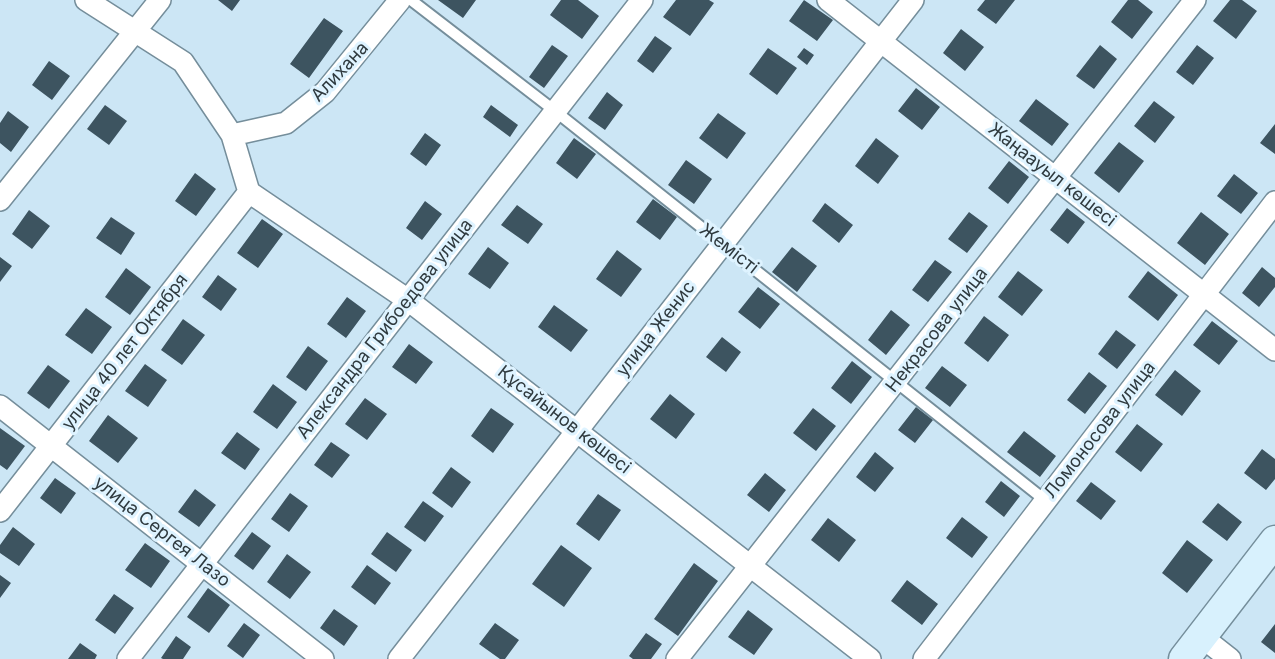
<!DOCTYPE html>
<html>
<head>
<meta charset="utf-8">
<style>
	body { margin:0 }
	canvas { display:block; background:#cce6f5 }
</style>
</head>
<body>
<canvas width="1275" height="659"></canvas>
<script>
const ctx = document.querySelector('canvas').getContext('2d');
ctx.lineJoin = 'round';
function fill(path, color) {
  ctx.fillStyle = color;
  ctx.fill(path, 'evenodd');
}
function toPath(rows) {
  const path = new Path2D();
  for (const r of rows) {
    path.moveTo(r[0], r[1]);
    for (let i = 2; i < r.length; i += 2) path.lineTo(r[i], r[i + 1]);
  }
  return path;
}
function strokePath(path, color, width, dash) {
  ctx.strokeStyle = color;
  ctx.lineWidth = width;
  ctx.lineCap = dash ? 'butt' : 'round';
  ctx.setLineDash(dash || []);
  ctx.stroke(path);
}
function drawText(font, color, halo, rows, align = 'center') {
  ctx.font = font + ' Inter,sans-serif';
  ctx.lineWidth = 6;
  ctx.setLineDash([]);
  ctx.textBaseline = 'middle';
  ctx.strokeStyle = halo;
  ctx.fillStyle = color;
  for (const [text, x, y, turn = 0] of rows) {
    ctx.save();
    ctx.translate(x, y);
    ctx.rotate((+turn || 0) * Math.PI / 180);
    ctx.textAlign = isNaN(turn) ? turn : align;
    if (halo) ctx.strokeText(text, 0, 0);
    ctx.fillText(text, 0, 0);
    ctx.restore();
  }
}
const building = toPath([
	[218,0,240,0,232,11],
	[438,0,476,0,463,18],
	[561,0,578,0,599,16,582,39,550,15],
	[676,0,709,0,714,3,690,36,663,17],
	[804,0,833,20,817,41,789,21],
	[985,0,1015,0,996,24,977,10],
	[1128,0,1138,0,1153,12,1132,39,1111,22],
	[1230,0,1242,0,1257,11,1236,39,1213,21],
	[324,18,343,31,309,78,290,64],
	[961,29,984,47,965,71,943,53],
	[655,36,672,48,653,73,637,61],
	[552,45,568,56,544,88,529,77],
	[1100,45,1117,59,1094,89,1076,76],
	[1197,45,1214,58,1193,85,1176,72],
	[768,48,797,68,777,95,749,74],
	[804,48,814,55,807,65,797,57],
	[49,61,70,76,52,100,32,85],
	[916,88,940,107,922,130,898,111],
	[607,92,623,105,605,130,588,118],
	[1036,99,1069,124,1052,146,1019,121],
	[1154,101,1175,117,1155,143,1134,126],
	[105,105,127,121,109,145,87,129],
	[491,105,518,125,510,137,483,117],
	[8,111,29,127,11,152,0,143,0,123],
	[718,113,746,133,727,159,699,138],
	[1275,124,1275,154,1260,143],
	[425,133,441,145,426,166,410,154],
	[574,138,596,154,577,179,556,163],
	[876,138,899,156,878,184,855,166],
	[1119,142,1144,161,1119,193,1094,173],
	[686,160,712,179,694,204,668,185],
	[1009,161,1029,177,1008,204,988,188],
	[195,173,216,189,196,216,175,201],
	[1234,174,1258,193,1241,214,1217,196],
	[653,199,677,217,660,240,636,222],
	[425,201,442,214,422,240,406,228],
	[825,203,853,225,839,243,812,221],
	[517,205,543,224,528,244,501,225],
	[1067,208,1085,222,1068,244,1050,230],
	[29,210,50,226,32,249,12,234],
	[969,212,988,226,967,253,948,239],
	[1201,212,1229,234,1205,265,1177,243],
	[111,217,135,233,121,255,96,238],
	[262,219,283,234,258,268,237,253],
	[488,247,509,263,490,289,468,274],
	[792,247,817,266,797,292,772,272],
	[617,250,642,269,621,297,596,279],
	[0,257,12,266,0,282],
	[935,260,952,272,928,302,912,290],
	[1262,267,1275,278,1275,287,1259,307,1242,293],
	[126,268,151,287,130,315,105,297],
	[1018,271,1043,290,1022,316,998,297],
	[1148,271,1178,295,1158,321,1128,297],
	[218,275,237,289,221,311,202,297],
	[758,287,780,304,760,329,738,312],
	[347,297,366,311,346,338,327,324],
	[554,305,588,330,571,352,538,327],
	[86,308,112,327,92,354,65,335],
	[891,310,910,325,886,355,868,340],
	[984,316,1009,335,988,362,964,343],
	[183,319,205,335,182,365,161,350],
	[1212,321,1238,341,1219,365,1193,345],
	[1116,330,1136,345,1117,369,1098,354],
	[722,337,741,352,726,372,706,357],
	[409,344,433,362,416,384,392,367],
	[308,346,328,361,306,391,286,377],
	[852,361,872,377,851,404,831,388],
	[145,364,167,380,148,407,125,391],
	[48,365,70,381,49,409,27,393],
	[942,366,967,385,950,407,925,388],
	[1175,370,1201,391,1182,416,1155,395],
	[1089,372,1107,386,1085,414,1067,400],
	[273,384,297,402,277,429,253,412],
	[670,394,695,414,676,439,650,419],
	[365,398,387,414,367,440,345,424],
	[916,407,933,420,915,443,898,430],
	[491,408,514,424,493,453,471,436],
	[813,408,836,426,816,451,793,433],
	[108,415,138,438,118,463,89,441],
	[1137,424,1163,444,1141,472,1115,452],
	[0,428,25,446,7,470,0,465],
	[1024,431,1056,456,1040,477,1007,452],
	[237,432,260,449,245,470,221,453],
	[331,442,350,455,332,478,314,465],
	[1262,449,1275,459,1275,479,1266,490,1244,473],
	[875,452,894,468,875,492,856,477],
	[451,467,471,482,452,508,432,493],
	[765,473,786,490,769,512,747,495],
	[55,478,76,493,61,514,40,498],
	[1001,481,1020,496,1004,517,985,502],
	[1091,482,1116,501,1101,520,1076,501],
	[195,489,216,505,199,527,178,512],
	[290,493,308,506,289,532,271,519],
	[598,494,621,510,599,541,576,524],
	[423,501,444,516,425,542,404,527],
	[1218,503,1242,522,1227,541,1202,522],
	[962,517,988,537,972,558,946,538],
	[828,518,856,540,839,562,811,540],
	[13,527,35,544,19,566,0,553,0,545],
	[252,532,271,546,253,570,234,556],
	[387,532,412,550,396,572,371,554],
	[1187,540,1213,560,1187,593,1162,573],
	[145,543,170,561,151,588,125,570],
	[561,545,592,568,564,607,532,584],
	[287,554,311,572,290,599,267,582],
	[694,563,718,581,678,636,654,619],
	[367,565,391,583,375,605,351,587],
	[0,575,11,583,0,598],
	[907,580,938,604,922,625,891,601],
	[208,588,230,605,209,633,187,617],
	[114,594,134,608,115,634,95,620],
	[334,609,358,626,344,646,320,628],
	[748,610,773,629,754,655,728,637],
	[244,623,260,635,243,658,227,646],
	[495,623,519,640,505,659,500,659,479,644],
	[1275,624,1275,653,1261,642],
	[646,633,662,644,651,659,633,659,629,656],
	[176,636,191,647,183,659,163,659,161,658],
	[80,643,97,655,95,659,68,659]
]);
const lane = toPath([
	[411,0,555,111,1046,501]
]);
const street = toPath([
	[86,0,183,62,232,135,249,192],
	[828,0,1275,350],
	[232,135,286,123,325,92,400,0],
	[249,192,408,300,870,659],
	[0,200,160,0],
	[0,406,323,659],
	[0,511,249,192],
	[1202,637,1230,659],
	[128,659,642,0],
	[399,659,913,0],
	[677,659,1195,0],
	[924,659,1275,202]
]);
const secondary = toPath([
	[1184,659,1275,541]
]);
const streetNames = [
	["Алихана",340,72,-47],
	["Жаңаауыл көшесі",1052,175,38],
	["Жемісті",729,249,38],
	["Александра Грибоедова улица",385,329,-52],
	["улица Женис",656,329,-52],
	["Некрасова улица",937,330,-52],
	["улица 40 лет Октября",125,352,-52],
	["Құсайынов көшесі",564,420,38],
	["Ломоносова улица",1100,430,-52],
	["улица Сергея Лазо",162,532,38]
];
fill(building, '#3d5460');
strokePath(lane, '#758e9b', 14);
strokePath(street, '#758e9b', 24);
strokePath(secondary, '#758e9b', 33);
strokePath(lane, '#fff', 10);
strokePath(street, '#fff', 21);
strokePath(secondary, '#d8f1fd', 30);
drawText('18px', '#2f3a3f', '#def3ff', streetNames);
</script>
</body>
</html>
